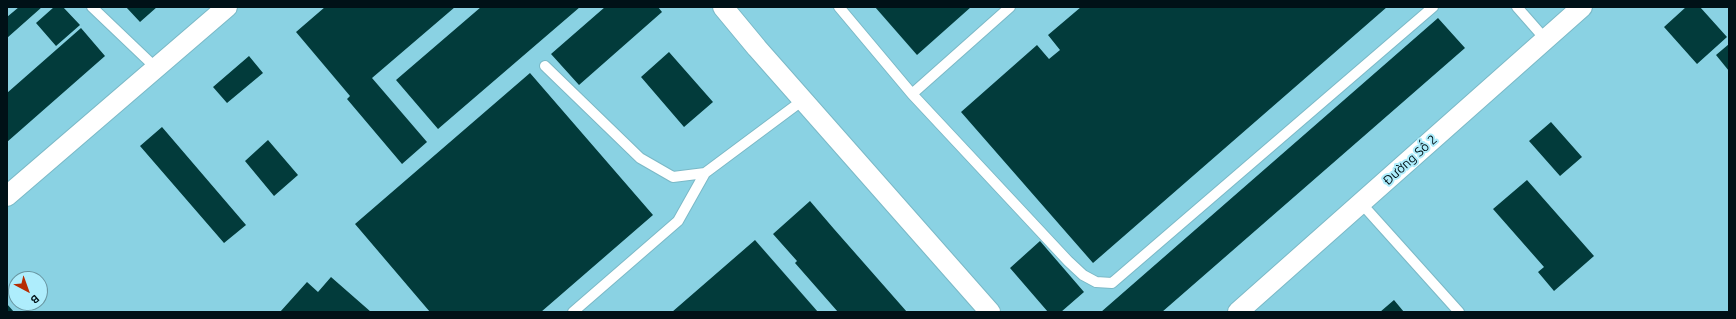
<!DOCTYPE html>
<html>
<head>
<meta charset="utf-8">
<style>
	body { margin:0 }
	#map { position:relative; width:1736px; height:319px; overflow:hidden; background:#a1e0ef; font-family:Ubuntu,sans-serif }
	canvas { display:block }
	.frame { position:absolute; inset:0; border:8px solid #001117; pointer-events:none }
	.north { position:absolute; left:8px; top:271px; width:40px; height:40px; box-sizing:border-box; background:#aeedfc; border:1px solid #6895a0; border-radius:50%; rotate:139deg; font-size:11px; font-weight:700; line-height:16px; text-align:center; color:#001117 }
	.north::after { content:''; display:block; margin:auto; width:14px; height:18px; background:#b62c02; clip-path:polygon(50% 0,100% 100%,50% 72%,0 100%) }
</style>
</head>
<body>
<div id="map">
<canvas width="1736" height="319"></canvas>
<div class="frame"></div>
<div class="north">B</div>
</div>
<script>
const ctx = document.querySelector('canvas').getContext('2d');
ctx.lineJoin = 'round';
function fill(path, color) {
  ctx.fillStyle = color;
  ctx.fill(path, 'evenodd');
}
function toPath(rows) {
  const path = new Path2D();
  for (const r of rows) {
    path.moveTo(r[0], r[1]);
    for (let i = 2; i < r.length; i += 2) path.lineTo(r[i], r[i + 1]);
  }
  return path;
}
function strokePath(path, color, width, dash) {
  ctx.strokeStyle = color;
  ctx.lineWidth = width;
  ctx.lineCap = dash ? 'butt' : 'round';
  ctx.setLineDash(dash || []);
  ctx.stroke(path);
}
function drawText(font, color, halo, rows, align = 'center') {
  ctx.font = font + ' Ubuntu,sans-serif';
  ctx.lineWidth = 4;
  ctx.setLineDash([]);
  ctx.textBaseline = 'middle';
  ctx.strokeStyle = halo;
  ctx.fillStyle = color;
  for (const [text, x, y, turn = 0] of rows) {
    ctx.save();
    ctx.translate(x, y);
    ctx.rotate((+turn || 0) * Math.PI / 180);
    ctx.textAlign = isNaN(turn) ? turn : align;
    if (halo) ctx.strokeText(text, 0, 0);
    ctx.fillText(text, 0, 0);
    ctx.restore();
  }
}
const built = toPath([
	[7,7,1729,7,1729,312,7,312],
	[16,279,40,279,40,303,16,303]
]);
const building = toPath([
	[19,7,42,7,7,38,7,17],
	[54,7,63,7,80,25,56,46,36,23],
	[126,7,157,7,140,22],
	[325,7,455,7,372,78,427,142,402,164,347,99,350,96,296,32],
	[481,7,580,7,438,129,396,80],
	[605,7,658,7,662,12,579,85,551,54],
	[875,7,971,7,917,55],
	[1081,7,1387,7,1093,263,961,112,1037,45,1049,59,1060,50,1048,35],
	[1686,7,1700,7,1727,37,1697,64,1664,27],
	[1438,18,1465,48,1162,312,1101,312],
	[81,28,105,56,7,142,7,93],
	[1729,44,1729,71,1716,55],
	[669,52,713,102,684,127,641,77],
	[249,56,263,73,227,103,213,87],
	[530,73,653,215,541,312,430,312,355,224],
	[1551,122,1582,157,1560,176,1529,141],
	[162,127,246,225,224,243,140,146],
	[268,140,298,175,274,196,245,161],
	[1527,180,1594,256,1554,291,1538,272,1544,267,1493,209],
	[810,201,834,229,907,312,838,312,795,263,797,261,773,234],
	[755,240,818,312,672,312],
	[1040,241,1084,292,1061,312,1048,312,1010,268],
	[331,277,371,312,280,312,307,282,318,292],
	[1394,300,1404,312,1380,312],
	[7,304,14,312,7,312]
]);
const service = toPath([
	[92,7,156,68],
	[839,7,912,94,1068,261,1083,275,1096,282,1112,283,1433,7],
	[1517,7,1546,40],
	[545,66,640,158,673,177,705,173,803,100],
	[912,94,1010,7],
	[1361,203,1459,312],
	[573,312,678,221,705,173]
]);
const minor = toPath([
	[723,7,757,48,990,312],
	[7,196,227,7],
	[1238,312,1582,7]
]);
const streetNames = [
	["Đường Số 2",1410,160,-42]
];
fill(built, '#8ad2e3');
fill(building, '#023b3b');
strokePath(service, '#7bb9c7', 12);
strokePath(minor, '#7bb9c7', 22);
strokePath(service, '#fff', 10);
strokePath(minor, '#fff', 20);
drawText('13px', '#001117', '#aeedfc', streetNames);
</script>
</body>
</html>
